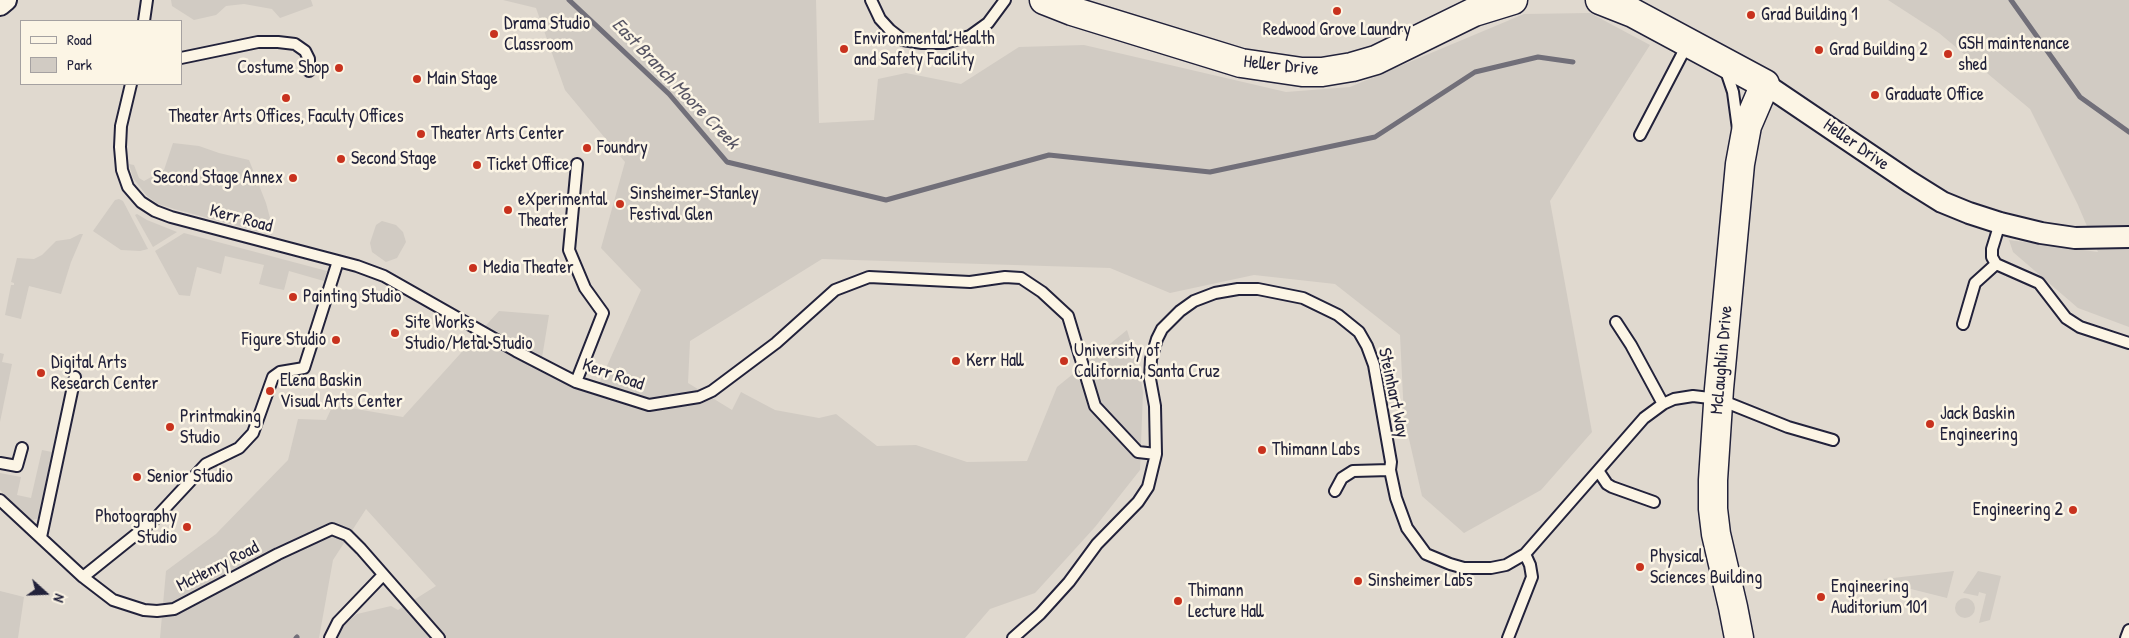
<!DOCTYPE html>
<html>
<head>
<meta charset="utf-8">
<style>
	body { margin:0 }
	#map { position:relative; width:2129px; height:638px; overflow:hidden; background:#efe8db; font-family:"Patrick Hand",sans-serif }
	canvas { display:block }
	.legend { position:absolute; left:20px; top:20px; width:162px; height:65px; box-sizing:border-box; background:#fcf5e5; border:1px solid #a5a1a1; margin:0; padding:6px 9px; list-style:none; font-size:15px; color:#22223b }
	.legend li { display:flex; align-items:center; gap:10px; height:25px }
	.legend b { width:25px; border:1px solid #a5a1a1 }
	.north { position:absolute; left:20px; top:568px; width:50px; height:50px; -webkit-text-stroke:4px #fcf5e5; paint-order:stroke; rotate:110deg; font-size:14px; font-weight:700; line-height:20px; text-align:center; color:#22223b }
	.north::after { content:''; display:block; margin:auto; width:18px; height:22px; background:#22223b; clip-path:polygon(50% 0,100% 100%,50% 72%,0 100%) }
</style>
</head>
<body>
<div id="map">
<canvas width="2129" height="638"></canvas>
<ul class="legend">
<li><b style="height:6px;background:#fcf5e5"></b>Road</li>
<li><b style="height:14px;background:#d1cbc3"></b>Park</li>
</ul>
<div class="north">N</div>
</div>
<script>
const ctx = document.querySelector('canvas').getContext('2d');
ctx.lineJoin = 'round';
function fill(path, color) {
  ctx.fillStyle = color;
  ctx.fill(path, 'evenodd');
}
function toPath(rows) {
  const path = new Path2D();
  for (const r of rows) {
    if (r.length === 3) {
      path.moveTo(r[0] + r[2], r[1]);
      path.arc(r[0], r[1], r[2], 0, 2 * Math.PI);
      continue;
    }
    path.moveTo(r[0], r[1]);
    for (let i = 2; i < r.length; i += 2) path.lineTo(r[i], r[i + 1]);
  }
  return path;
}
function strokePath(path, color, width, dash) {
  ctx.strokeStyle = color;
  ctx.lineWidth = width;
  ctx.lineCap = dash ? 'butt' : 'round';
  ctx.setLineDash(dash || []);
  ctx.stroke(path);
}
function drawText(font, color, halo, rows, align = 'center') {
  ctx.font = font + ' "Patrick Hand",sans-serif';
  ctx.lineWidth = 5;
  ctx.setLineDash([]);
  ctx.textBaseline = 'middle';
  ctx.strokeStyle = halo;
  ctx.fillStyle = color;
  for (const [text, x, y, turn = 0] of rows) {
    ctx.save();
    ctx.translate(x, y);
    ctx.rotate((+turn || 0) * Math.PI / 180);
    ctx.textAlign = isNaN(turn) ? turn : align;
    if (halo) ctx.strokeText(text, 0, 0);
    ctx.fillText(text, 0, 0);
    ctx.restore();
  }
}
const built = toPath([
	[0,0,2129,0,2129,638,0,638],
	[21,21,181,21,181,84,21,84]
]);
const green = toPath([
	[171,0,311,0,313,6,280,18,272,9,244,4,226,6,216,15,194,20,172,6],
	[503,0,816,0,819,123,874,120,878,79,906,73,961,84,1019,47,1084,45,1286,92,1350,87,1524,14,1590,13,1650,45,1550,201,1592,432,1541,490,1464,533,1422,496,1404,417,1400,335,1335,284,1254,275,1170,293,1110,268,822,259,690,341,688,383,732,410,741,392,775,410,819,418,836,414,877,446,916,445,967,462,1027,461,1057,387,1127,330,1139,368,1143,392,1140,470,1095,527,1035,593,990,609,965,638,336,638,336,632,357,614,391,606,398,610,436,586,366,509,333,560,319,638,160,638,166,571,216,534,288,460,298,419,326,420,333,405,403,417,499,311,549,315,540,370,594,395,641,290,601,248,625,162,565,90,536,8],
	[1888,0,2129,0,2129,327,2078,308,2013,252,2009,240,2098,252,2078,205,2030,109,1939,33],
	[173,143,199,146,219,153,249,160,266,203,273,229,272,235,174,209,158,204,147,196,133,178,129,164,134,165,139,178,144,181,164,170],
	[119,199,123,201,148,249,140,251,121,250,93,231,115,200],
	[137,214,147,220,177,232,153,247,135,215],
	[382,221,396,225,403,232,406,242,397,258,386,262,372,252,370,243,376,225],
	[184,233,327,271,324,281,289,271,284,290,274,288,259,284,264,265,225,256,221,274,197,267,190,296,179,295,155,251],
	[80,234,83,234,71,262,61,294,29,286,21,319,5,315,11,285,14,285,14,283,11,282,17,258,34,259,42,255,56,241,70,239],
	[0,353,4,354,2,362,12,364,0,422],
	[42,450,52,452,39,518,33,520,29,519,0,490,0,473,21,477,17,495,31,498],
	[1954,571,1947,598,1883,582,1884,579],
	[1978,571,2001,576,1990,620,1979,623,1986,594,1979,592,1978,596,1963,593],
	[0,591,24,597,18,638,0,638],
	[1965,608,10]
]);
const stream = toPath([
	[569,0,669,94,727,162,886,200,1049,155,1210,172,1375,137,1475,72,1538,57,1573,62],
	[2011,0,2080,97,2129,132],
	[296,638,297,637]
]);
const service = toPath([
	[871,0,880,19,890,30,903,40,922,43,945,43,970,36,988,23,1005,0],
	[144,21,147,0],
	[181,58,258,42,278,42,295,44,305,51,309,59,309,71],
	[1725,68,1733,92,1738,129],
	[131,84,121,126,120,147,122,170,128,187,141,202,155,211,171,217,357,266,384,276,516,351,576,382,649,405,699,397,712,391,776,343,835,290,869,277,970,282,1005,277,1021,278,1042,292,1068,316,1095,406,1138,452,1156,454],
	[1640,135,1688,43],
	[2000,223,1992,249,1992,257,1996,264,2039,283,2066,318,2080,327,2129,343],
	[1616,322,1631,345,1663,404],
	[1963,324,1975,283,1996,264],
	[576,382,603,313,585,288,569,250,577,164],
	[0,463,17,466,22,448],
	[1599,472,1607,484,1612,487,1654,502],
	[1335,491,1342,478,1353,471,1390,470],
	[0,500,83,577,113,600,144,610,157,611,174,609,278,554,332,529,347,535,361,549,439,638],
	[41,537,75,377],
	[83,577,154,520,206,464,239,448,253,433,273,377,280,372,304,368,338,261],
	[330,638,338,622,383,575],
	[1013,638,1040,614,1069,582,1097,544,1138,502,1148,487,1156,454,1155,406,1150,379,1151,359,1157,339,1162,329,1180,311,1194,301,1215,293,1238,289,1258,289,1303,298,1338,315,1359,332,1367,346,1374,365,1391,462,1390,470,1396,498,1407,528,1426,554,1450,564,1464,568,1491,568,1506,565,1525,554,1644,418,1663,404,1674,399,1693,396,1718,399,1788,427,1833,440],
	[1508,638,1532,577,1530,565,1525,554],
	[2126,638,2129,630]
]);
const minor = toPath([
	[0,5,6,0],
	[1765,84,1910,182,1942,202,1969,213,2000,223,2041,233,2075,238,2129,237]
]);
const secondary = toPath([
	[1044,0,1072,11,1241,63,1302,72,1322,72,1352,67,1376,60,1474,12,1513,0],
	[1600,0,1633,13,1765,84,1747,126,1740,164,1719,389,1713,480,1713,509,1716,534,1733,607,1739,638]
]);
const markers = [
	[1337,11,5,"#c8321e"],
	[1751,15,5,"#c8321e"],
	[494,34,5,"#c8321e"],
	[844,49,5,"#c8321e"],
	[1819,50,5,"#c8321e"],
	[1948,54,5,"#c8321e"],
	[339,68,5,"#c8321e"],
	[417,79,5,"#c8321e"],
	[1875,95,5,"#c8321e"],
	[286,98,5,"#c8321e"],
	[421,134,5,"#c8321e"],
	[587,148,5,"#c8321e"],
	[341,159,5,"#c8321e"],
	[477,165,5,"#c8321e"],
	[293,178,5,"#c8321e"],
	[620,204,5,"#c8321e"],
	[508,210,5,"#c8321e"],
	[473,268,5,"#c8321e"],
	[293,297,5,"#c8321e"],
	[395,333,5,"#c8321e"],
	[336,340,5,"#c8321e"],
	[956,361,5,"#c8321e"],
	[1064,361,5,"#c8321e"],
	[41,373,5,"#c8321e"],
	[270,391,5,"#c8321e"],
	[1930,424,5,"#c8321e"],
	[170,427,5,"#c8321e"],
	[1262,450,5,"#c8321e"],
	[137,477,5,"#c8321e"],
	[2073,510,5,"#c8321e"],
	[187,527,5,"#c8321e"],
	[1640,567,5,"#c8321e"],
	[1358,581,5,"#c8321e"],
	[1821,597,5,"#c8321e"],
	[1178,601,5,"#c8321e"]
];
const poiNames = [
	["Grad Building 1",1761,15],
	["Drama Studio",504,24],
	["Classroom",504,45],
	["Redwood Grove Laundry",1337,30,"center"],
	["Environmental Health",854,39],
	["and Safety Facility",854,60],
	["GSH maintenance",1958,44],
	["shed",1958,65],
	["Grad Building 2",1829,50],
	["Costume Shop",329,68,"right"],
	["Main Stage",427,79],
	["Graduate Office",1885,95],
	["Theater Arts Offices, Faculty Offices",286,117,"center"],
	["Theater Arts Center",431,134],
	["Foundry",597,148],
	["Second Stage",351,159],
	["Ticket Office",487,165],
	["Second Stage Annex",283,178,"right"],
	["Sinsheimer-Stanley",630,194],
	["Festival Glen",630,215],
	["eXperimental",518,200],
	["Theater",518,221],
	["Media Theater",483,268],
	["Painting Studio",303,297],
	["Site Works",405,323],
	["Studio/Metal Studio",405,344],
	["Figure Studio",326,340,"right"],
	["University of",1074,351],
	["California, Santa Cruz",1074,372],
	["Kerr Hall",966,361],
	["Digital Arts",51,363],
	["Research Center",51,384],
	["Elena Baskin",280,381],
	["Visual Arts Center",280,402],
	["Jack Baskin",1940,414],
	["Engineering",1940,435],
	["Printmaking",180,417],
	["Studio",180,438],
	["Thimann Labs",1272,450],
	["Senior Studio",147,477],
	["Engineering 2",2063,510,"right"],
	["Photography",177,517,"right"],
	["Studio",177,538,"right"],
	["Physical",1650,557],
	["Sciences Building",1650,578],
	["Sinsheimer Labs",1368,581],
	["Engineering",1831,587],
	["Auditorium 101",1831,608],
	["Thimann",1188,591],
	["Lecture Hall",1188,612]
];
const streetNames = [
	["Heller Drive",1281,66,6],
	["Heller Drive",1856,145,35],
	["Kerr Road",241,219,15],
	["McLaughlin Drive",1722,360,-85],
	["Kerr Road",613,375,19],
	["Steinhart Way",1393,393,78],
	["McHenry Road",218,567,-27]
];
const waterNames = [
	["East Branch Moore Creek",675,84,46]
];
fill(built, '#e0d9cf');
fill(green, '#d1cbc3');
strokePath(stream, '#716f79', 5);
strokePath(service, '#22223b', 14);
strokePath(minor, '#22223b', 24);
strokePath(secondary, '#22223b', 31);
strokePath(service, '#fcf5e5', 10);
strokePath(minor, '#fcf5e5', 20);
strokePath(secondary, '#fcf5e5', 28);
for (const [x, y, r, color] of markers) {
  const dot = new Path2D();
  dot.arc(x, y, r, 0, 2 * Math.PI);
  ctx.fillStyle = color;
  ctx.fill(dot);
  strokePath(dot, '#fcf5e5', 2);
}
drawText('18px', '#22223b', '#fcf5e5', poiNames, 'left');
drawText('18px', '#22223b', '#fcf5e5', streetNames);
drawText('italic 19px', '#575564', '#fcf5e5', waterNames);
</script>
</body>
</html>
